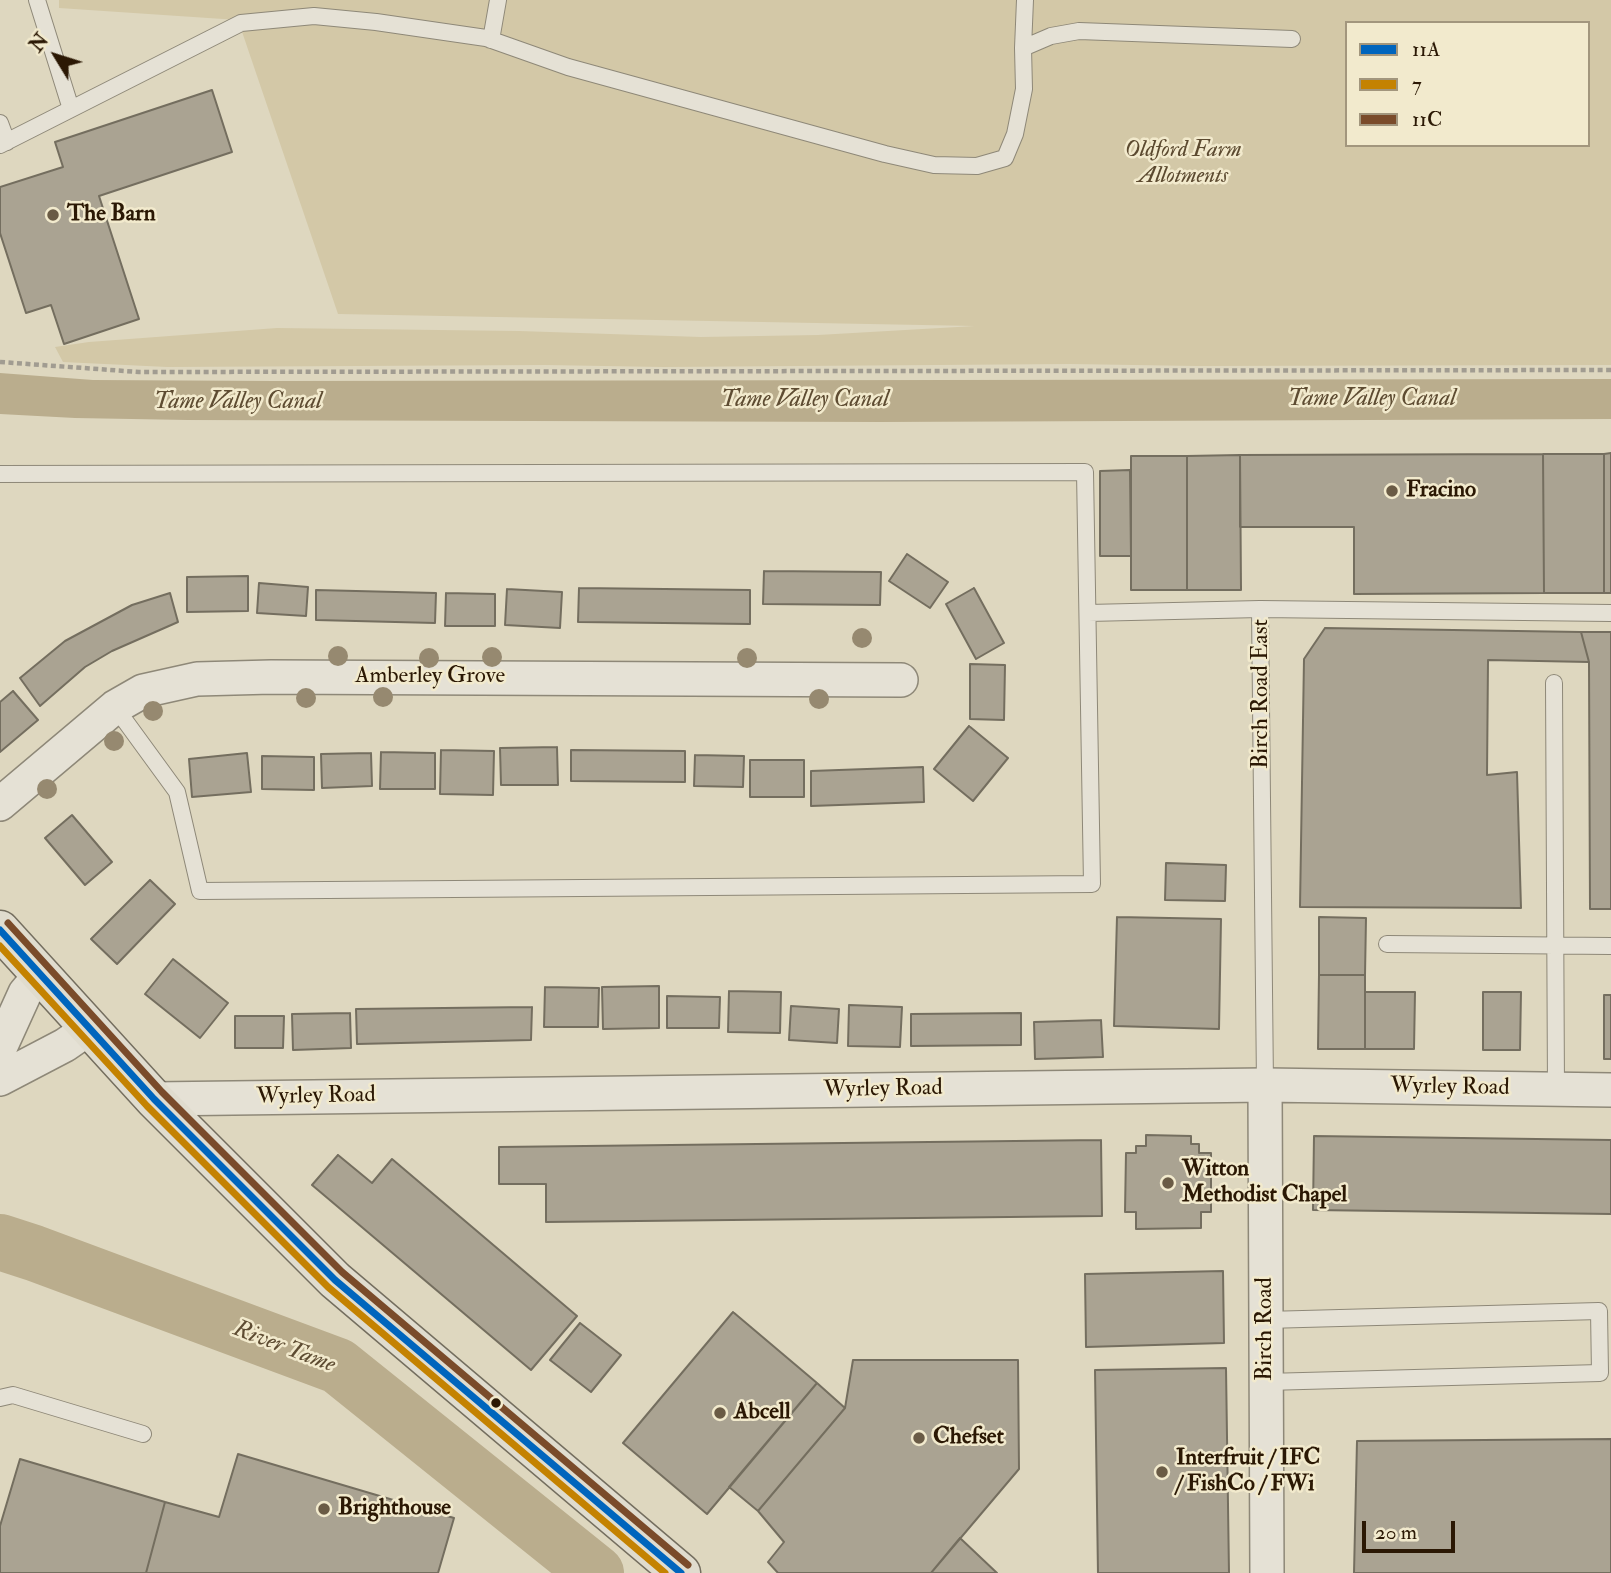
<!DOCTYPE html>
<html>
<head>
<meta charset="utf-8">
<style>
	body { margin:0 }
	#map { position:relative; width:1611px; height:1573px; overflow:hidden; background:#ded7bf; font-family:"IM FELL Double Pica",serif }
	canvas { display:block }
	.legend { position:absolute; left:1345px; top:21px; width:245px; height:126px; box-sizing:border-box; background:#f2eacd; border:2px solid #a2967d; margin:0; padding:9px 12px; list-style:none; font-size:21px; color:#2b1804 }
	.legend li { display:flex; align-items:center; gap:14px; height:35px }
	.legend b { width:35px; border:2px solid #a2967d }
	.north { position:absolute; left:21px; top:21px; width:70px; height:70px; -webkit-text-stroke:5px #f2eacd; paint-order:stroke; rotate:308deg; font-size:19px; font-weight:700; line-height:28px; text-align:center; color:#2b1804 }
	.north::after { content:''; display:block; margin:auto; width:24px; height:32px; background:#2b1804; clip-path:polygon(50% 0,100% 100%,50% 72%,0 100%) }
	.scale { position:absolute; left:1362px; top:1521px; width:93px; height:32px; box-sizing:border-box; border:4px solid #2b1804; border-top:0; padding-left:9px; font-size:21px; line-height:24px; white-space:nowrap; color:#2b1804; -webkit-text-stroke:5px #f2eacd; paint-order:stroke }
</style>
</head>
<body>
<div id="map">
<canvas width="1611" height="1573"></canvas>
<ul class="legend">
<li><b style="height:9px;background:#0065bd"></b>11A</li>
<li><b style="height:9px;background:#c48201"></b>7</li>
<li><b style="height:9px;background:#7a4b2a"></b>11C</li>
</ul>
<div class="north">N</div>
<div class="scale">20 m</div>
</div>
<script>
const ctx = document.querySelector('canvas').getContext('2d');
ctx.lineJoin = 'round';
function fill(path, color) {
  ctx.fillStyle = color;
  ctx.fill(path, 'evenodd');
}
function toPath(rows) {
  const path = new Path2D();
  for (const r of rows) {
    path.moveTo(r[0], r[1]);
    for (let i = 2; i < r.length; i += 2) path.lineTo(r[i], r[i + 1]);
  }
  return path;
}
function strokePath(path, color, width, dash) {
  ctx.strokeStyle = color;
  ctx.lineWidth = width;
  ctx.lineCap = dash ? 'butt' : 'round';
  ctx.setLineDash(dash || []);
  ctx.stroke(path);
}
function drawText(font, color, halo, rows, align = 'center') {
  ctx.font = font + ' "IM FELL Double Pica",serif';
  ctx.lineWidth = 5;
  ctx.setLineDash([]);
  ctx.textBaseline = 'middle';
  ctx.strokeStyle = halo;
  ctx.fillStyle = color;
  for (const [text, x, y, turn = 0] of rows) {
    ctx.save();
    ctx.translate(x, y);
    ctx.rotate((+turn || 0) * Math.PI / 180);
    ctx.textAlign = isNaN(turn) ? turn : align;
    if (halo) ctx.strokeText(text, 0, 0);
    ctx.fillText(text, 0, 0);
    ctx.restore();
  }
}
const green = toPath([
	[59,0,1611,0,1611,365,1196,366,1071,364,663,367,545,365,167,367,63,362,55,347,89,342,277,328,519,331,701,337,818,335,975,326,338,314,238,20,59,8],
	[1347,23,1588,23,1588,145,1347,145]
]);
const water = toPath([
	[0,373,93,380,275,381,1611,379,1611,419,880,422,188,420,75,418,0,414]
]);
const river = toPath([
	[0,1242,34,1253,338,1366,596,1573]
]);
const building = toPath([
	[212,90,232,152,99,196,139,319,64,344,51,305,26,313,0,233,0,187,63,167,55,142,212,90],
	[1611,453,1611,593,1604,593,1604,454,1611,453],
	[1543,454,1604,454,1604,593,1544,593,1543,454],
	[1543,454,1544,593,1354,594,1354,527,1240,527,1240,455,1543,454],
	[1240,455,1241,590,1187,590,1187,456,1240,455],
	[1131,456,1187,456,1187,590,1131,590,1131,456],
	[1130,470,1131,556,1100,556,1100,471,1130,470],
	[907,554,948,582,930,608,889,581,907,554],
	[764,571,881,572,880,605,763,604,764,571],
	[248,576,248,611,187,612,187,577,248,576],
	[259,583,308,587,306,616,257,613,259,583],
	[579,588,750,590,750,624,578,622,579,588],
	[974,588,1004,643,976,659,946,604,974,588],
	[507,589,562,592,560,628,505,625,507,589],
	[316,590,436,593,435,623,316,620,316,590],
	[170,593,178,622,112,651,85,667,40,706,20,678,65,641,132,605,170,593],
	[446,593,495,594,495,626,445,626,446,593],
	[1325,628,1581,632,1589,662,1488,660,1487,775,1517,772,1521,908,1300,907,1304,659,1325,628],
	[1581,632,1611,632,1611,909,1590,909,1589,662,1581,632],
	[970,664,1005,665,1004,720,970,719,970,664],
	[13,691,38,720,0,752,0,702,13,691],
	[969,726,1008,758,973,801,934,769,969,726],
	[557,747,558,785,501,785,500,748,557,747],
	[441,750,494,751,493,795,440,794,441,750],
	[571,750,685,751,685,782,571,781,571,750],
	[381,752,435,753,435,789,380,789,381,752],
	[247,753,251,792,192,797,189,759,247,753],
	[371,753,372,786,322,788,321,754,371,753],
	[695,755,744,756,743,787,694,786,695,755],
	[262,756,314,757,314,790,262,789,262,756],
	[750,760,804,760,804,797,750,797,750,760],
	[923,767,924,802,811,806,811,771,923,767],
	[72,815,112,862,85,885,45,838,72,815],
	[1166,863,1226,865,1225,901,1165,900,1166,863],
	[150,880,175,904,117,964,91,939,150,880],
	[1117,917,1221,919,1219,1029,1114,1026,1117,917],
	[1319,917,1366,918,1365,975,1319,975,1319,917],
	[173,959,228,1003,200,1038,145,994,173,959],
	[1319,975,1365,975,1365,1049,1318,1049,1319,975],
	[659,986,659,1028,603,1029,602,987,659,986],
	[545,987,599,988,598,1027,544,1027,545,987],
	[729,991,781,992,780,1033,728,1032,729,991],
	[1365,992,1415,992,1414,1049,1365,1049,1365,992],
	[1483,992,1521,992,1520,1050,1483,1050,1483,992],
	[1604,995,1611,995,1611,1059,1604,1059,1604,995],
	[667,996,720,997,719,1028,667,1028,667,996],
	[849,1005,902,1007,900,1047,848,1046,849,1005],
	[791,1006,839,1009,837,1043,789,1040,791,1006],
	[532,1007,531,1040,357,1044,356,1009,532,1007],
	[350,1013,351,1048,293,1050,292,1014,350,1013],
	[1021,1013,1021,1045,911,1046,911,1014,1021,1013],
	[235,1016,284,1016,283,1048,235,1048,235,1016],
	[1101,1020,1103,1057,1035,1059,1034,1022,1101,1020],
	[1146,1135,1191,1136,1191,1144,1199,1144,1199,1153,1211,1153,1211,1212,1201,1212,1201,1228,1136,1229,1136,1212,1125,1212,1126,1153,1136,1153,1136,1146,1146,1146,1146,1135],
	[1314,1136,1611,1140,1611,1214,1313,1210,1314,1136],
	[1101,1140,1102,1216,546,1222,546,1184,499,1184,499,1147,1101,1140],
	[338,1155,372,1183,392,1159,577,1316,531,1370,312,1185,338,1155],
	[1223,1271,1224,1343,1086,1347,1085,1274,1223,1271],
	[733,1312,817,1383,707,1514,623,1443,733,1312],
	[580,1323,621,1355,591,1392,550,1360,580,1323],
	[853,1360,1018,1360,1019,1469,931,1573,778,1573,768,1562,784,1542,758,1511,845,1408,853,1360],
	[1226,1368,1229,1573,1098,1573,1095,1370,1226,1368],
	[817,1383,845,1408,758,1511,729,1487,817,1383],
	[1611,1439,1611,1573,1354,1573,1357,1441,1611,1439],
	[238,1454,454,1518,438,1573,146,1573,165,1502,219,1517,238,1454],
	[20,1459,165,1502,146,1573,0,1573,0,1526,20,1459],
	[960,1538,997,1573,931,1573,960,1538]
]);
const path = toPath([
	[0,362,139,372,1611,370]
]);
const lane = toPath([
	[37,0,71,109],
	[491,40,498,0],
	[1023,48,1025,0],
	[0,123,7,142],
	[0,145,241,23,314,16,376,22,486,38,568,67,885,154,934,165,977,166,1005,158,1015,134,1024,89,1023,48,1051,36,1079,31,1292,39],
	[0,474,1085,472,1092,884,200,891,177,792,115,707],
	[1260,609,1265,1085],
	[1088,613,1260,609,1611,613],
	[1554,683,1556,1089],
	[1387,944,1611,946],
	[1266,1320,1599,1311,1600,1373,1266,1382],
	[0,1398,13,1395,143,1434]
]);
const street = toPath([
	[0,804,115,707,143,691,197,679,271,677,901,680],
	[0,1048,25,993,40,975],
	[0,1079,65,1045,91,1027],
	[1265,1085,1267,1573],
	[154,1099,1265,1085,1611,1090]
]);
const primary = toPath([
	[0,930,154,1099,335,1280,681,1573]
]);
const bus1 = toPath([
	[0,930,154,1099,335,1280,681,1573]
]);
const bus2 = toPath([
	[0,946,147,1106,328,1287,665,1573]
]);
const bus3 = toPath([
	[8,923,162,1092,342,1272,688,1565]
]);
const trees = [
	[862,638],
	[338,656],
	[492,657],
	[429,658],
	[747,658],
	[383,697],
	[306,698],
	[819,699],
	[153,711],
	[114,741],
	[47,789]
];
const markers = [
	[53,215,7,"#6a5b45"],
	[1392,491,7,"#6a5b45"],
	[1168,1183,7,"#6a5b45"],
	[496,1403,6,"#2b1804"],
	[720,1413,7,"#6a5b45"],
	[919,1438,7,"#6a5b45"],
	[1162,1472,7,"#6a5b45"],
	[324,1509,7,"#6a5b45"]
];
const parkNames = [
	["Oldford Farm",1183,151],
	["Allotments",1183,177]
];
const poiNames = [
	["The Barn",67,215],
	["Fracino",1406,491],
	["Witton",1182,1170],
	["Methodist Chapel",1182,1196],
	["Abcell",734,1413],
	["Chefset",933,1438],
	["Interfruit / IFC",1176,1459],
	["/ FishCo / FWi",1176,1485],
	["Brighthouse",338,1509]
];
const streetNames = [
	["Amberley Grove",430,677],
	["Birch Road East",1262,694,-90],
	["Wyrley Road",1450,1088,1],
	["Wyrley Road",883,1090,-1],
	["Wyrley Road",316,1097,-1],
	["Birch Road",1266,1329,-90]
];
const waterNames = [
	["Tame Valley Canal",1372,400],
	["Tame Valley Canal",805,401],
	["Tame Valley Canal",238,403],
	["River Tame",284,1348,21]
];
fill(green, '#d3c8a7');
fill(water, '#baad8d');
strokePath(river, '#baad8d', 56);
fill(building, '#aaa392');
strokePath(building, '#746e5f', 2);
strokePath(lane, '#8e8878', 18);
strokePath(street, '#8e8878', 36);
strokePath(primary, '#746e5f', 41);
strokePath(path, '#a19c91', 4.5, [5, 3.5]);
strokePath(lane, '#e5e1d5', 16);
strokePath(street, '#e5e1d5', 33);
strokePath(primary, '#e0dcce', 38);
strokePath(bus1, '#0065bd', 7);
strokePath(bus2, '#c48201', 7);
strokePath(bus3, '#7a4b2a', 7);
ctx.fillStyle = '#968970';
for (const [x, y] of trees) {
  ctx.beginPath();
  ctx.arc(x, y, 10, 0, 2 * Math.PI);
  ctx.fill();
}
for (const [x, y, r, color] of markers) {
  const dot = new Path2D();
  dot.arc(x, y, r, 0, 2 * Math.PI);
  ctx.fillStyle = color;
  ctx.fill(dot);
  strokePath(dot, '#f2eacd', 2.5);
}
drawText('italic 23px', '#5b492f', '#f2eacd', parkNames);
drawText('bold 23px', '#2b1804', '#f2eacd', poiNames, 'left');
drawText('23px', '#2b1804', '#f2eacd', streetNames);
drawText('italic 24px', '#5e4c32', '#f2eacd', waterNames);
</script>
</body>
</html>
